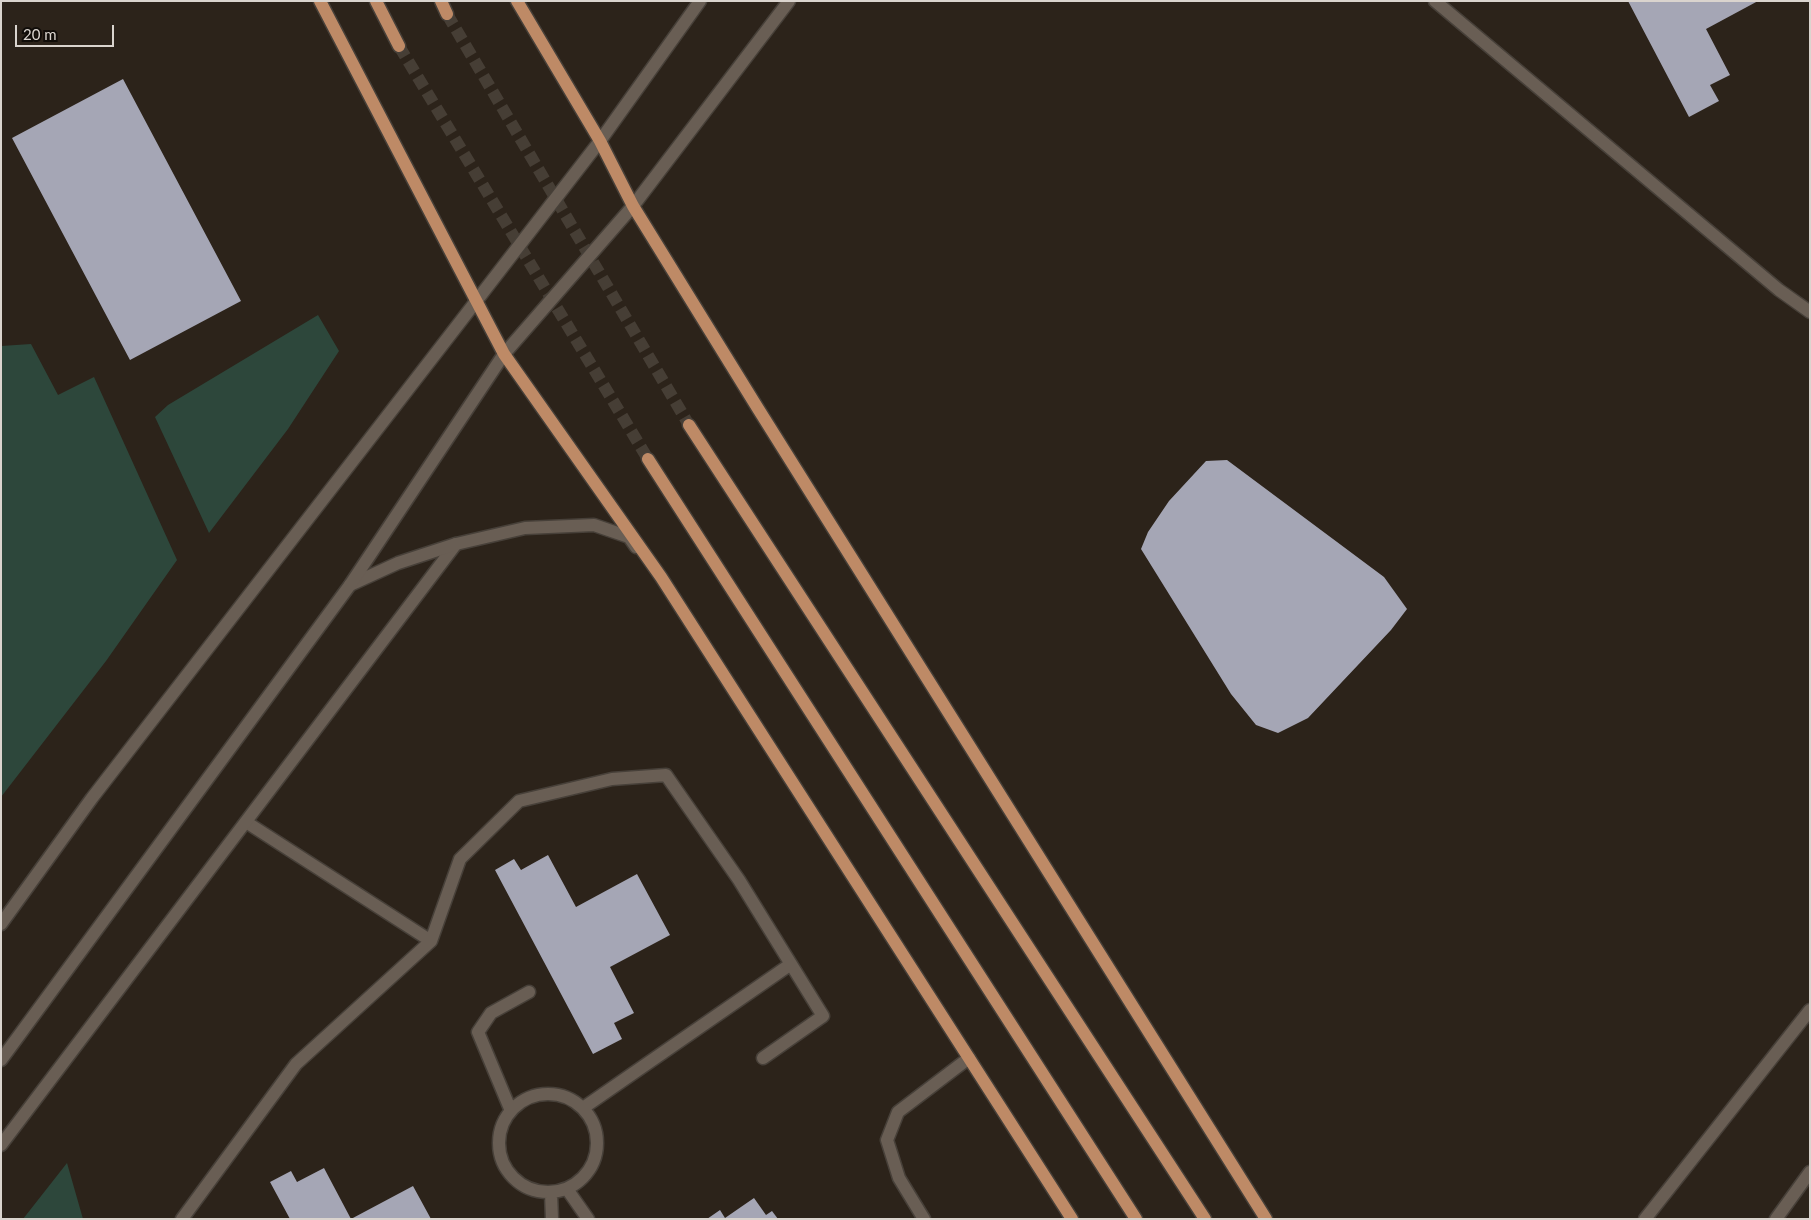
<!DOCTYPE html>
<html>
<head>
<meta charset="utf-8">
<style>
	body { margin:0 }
	#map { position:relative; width:1811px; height:1220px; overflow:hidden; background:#2c231a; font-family:Lato,sans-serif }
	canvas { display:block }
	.frame { position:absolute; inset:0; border:2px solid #dad4ce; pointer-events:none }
	.scale { position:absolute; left:15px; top:25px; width:99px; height:22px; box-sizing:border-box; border:2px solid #dad4ce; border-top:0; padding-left:6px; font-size:15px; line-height:18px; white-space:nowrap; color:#dad4ce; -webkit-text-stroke:4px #110d09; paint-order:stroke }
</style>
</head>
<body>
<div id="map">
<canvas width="1811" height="1220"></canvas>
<div class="frame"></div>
<div class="scale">20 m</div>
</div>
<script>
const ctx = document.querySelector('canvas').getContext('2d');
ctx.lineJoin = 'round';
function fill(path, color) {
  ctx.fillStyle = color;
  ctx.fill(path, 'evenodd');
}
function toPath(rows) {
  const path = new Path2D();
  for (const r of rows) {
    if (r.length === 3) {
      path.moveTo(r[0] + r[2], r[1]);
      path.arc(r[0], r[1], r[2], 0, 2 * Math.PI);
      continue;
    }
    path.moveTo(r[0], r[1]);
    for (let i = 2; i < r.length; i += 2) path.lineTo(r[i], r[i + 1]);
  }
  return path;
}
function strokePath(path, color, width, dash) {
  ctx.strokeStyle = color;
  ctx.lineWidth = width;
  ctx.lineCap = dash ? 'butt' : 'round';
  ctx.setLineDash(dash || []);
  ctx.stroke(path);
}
const green = toPath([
	[318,315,339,351,288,429,209,533,155,417,168,405],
	[31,344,58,395,94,377,177,560,106,661,1,797,1,346],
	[67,1163,83,1219,23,1219]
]);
const building = toPath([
	[1628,1,1758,1,1706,29,1730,75,1710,85,1719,101,1689,117],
	[123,79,241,301,130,360,12,138],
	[1227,460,1384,577,1407,609,1391,630,1308,718,1278,733,1256,725,1231,694,1141,549,1148,532,1169,501,1206,461],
	[548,855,576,907,637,874,670,935,610,967,634,1013,614,1023,622,1039,593,1054,495,870,514,859,521,870],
	[324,1168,351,1219,413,1186,431,1219,290,1219,270,1182,291,1171,297,1182],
	[754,1198,766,1215,772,1211,778,1219,707,1219,720,1210,725,1218]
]);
const primaryTunnel = toPath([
	[447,14,689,425],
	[399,46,648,459]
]);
const service = toPath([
	[1435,1,1779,290,1810,312],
	[431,941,460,859,519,801,612,779,666,775,739,880,823,1016,763,1058],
	[548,1143,49],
	[583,1108,791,964],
	[511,1111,478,1032,491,1013,529,992],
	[567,1189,588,1219],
	[551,1193,552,1219],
	[182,1219,296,1064,431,941,246,822],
	[924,1219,899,1178,887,1140,898,1112,969,1058],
	[1776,1219,1810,1172]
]);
const minor = toPath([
	[1,1145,456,544],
	[1645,1219,1810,1010]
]);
const tertiary = toPath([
	[350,585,398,563,456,544,525,528,594,525,629,537,636,547]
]);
const secondary = toPath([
	[1,924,92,798,600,141,700,1],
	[1,1060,350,585,504,354,633,206,789,1]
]);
const primary = toPath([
	[320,1,504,354,661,577,1072,1219],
	[376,1,399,46],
	[441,1,447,14],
	[517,1,600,141,633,206,757,407,1266,1219],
	[689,425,1205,1219],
	[648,459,1136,1219]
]);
fill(green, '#2d473b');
fill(building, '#a5a6b5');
strokePath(primaryTunnel, '#463e35', 12, [12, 6]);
strokePath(service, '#474039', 15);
strokePath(minor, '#474039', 15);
strokePath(tertiary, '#474039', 15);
strokePath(secondary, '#474039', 15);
strokePath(primary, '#474039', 15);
strokePath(service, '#695e54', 12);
strokePath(minor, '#695e54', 12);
strokePath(tertiary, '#695e54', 12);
strokePath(secondary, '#695e54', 12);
strokePath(primary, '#be8a66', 12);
</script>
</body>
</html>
